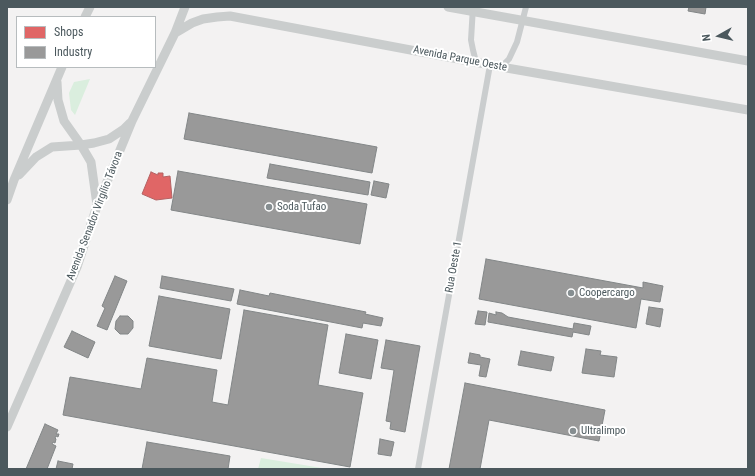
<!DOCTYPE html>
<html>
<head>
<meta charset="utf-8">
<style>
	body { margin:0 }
	#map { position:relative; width:755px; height:476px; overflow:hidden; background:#f3f2f2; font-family:"Roboto Condensed",sans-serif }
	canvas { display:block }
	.frame { position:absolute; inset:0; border:8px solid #4b585d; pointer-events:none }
	.legend { position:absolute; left:16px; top:16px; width:140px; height:52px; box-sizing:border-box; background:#fff; border:1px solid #b7bcbe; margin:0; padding:5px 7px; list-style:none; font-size:12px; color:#4b585d }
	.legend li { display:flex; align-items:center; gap:8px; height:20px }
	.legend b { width:20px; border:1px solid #b7bcbe }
	.north { position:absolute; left:699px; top:16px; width:40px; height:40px; -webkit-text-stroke:3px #fff; paint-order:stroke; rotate:262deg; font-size:11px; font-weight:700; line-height:16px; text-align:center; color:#4b585d }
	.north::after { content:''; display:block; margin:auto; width:14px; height:18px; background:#4b585d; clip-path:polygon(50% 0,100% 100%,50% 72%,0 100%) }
</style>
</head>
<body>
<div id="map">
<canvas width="755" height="476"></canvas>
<div class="frame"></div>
<ul class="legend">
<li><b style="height:11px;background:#e06666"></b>Shops</li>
<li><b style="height:11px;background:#999"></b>Industry</li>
</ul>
<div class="north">N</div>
</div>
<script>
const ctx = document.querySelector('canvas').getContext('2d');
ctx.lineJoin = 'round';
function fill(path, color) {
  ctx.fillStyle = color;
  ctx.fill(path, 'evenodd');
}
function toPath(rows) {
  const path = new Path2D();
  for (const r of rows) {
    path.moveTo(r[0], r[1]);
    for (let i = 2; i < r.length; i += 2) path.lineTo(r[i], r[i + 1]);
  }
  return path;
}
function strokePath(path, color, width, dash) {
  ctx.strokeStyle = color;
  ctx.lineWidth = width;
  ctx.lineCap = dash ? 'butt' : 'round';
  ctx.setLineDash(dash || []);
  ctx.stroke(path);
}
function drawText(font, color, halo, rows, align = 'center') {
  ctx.font = font + ' "Roboto Condensed",sans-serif';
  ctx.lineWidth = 4;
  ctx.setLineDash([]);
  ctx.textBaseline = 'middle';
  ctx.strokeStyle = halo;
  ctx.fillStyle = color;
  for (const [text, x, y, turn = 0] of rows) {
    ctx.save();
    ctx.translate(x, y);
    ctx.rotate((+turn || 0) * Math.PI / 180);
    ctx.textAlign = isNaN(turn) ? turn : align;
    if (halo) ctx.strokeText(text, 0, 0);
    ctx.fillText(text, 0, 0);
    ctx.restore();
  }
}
const green = toPath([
	[90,79,75,115,71,110,69,93,74,82],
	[261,458,328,469,258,469]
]);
const shops = toPath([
	[151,172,158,175,158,173,163,173,163,177,170,176,172,198,156,200,142,194,151,172]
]);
const industry = toPath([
	[689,7,706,7,705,14,688,11,689,7],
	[189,113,377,147,372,173,184,139,189,113],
	[270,164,370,182,368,195,267,178,270,164],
	[178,171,367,204,360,244,171,210,178,171],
	[374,181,389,184,386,198,371,195,374,181],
	[486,259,643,288,643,282,663,286,660,302,641,299,636,328,479,299,486,259],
	[115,276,127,281,107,330,97,326,105,308,102,306,115,276],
	[162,276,234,289,231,301,160,288,162,276],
	[240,290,269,296,270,293,366,312,365,314,383,318,381,326,363,323,362,328,237,304,240,290],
	[159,296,230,309,221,359,149,346,159,296],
	[649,307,663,309,660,327,646,324,649,307],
	[244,310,328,325,318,385,363,393,350,467,63,415,70,377,141,389,147,358,217,370,212,402,228,405,244,310],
	[478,311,487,312,485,325,475,324,478,311],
	[496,312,502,313,508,317,573,329,574,323,591,326,589,335,573,332,572,337,488,322,489,313,496,315,496,312],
	[120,316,128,316,133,321,133,328,128,334,120,334,115,329,116,321,120,316],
	[72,331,95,342,88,358,64,347,72,331],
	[346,334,378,340,371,379,339,373,346,334],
	[386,340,420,346,405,432,390,429,391,422,386,421,394,370,381,368,386,340],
	[586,349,601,351,600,355,617,357,614,377,582,373,586,349],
	[521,351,554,357,551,371,518,365,521,351],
	[470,353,480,355,480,357,490,359,486,377,479,376,481,365,468,363,470,353],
	[465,383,605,410,599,441,489,420,480,469,449,469,465,383],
	[45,424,58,430,56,434,59,434,58,437,56,436,55,438,56,439,55,443,53,442,52,444,56,446,47,469,26,469,45,424],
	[380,439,394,442,391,456,378,454,380,439],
	[147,442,230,456,228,469,142,469,147,442],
	[58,461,73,464,72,469,56,469,58,461]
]);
const street = toPath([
	[473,7,471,40,473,50,476,62],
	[501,67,509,59,517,42,526,7],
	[418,469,490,65]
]);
const secondary = toPath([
	[448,7,748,61],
	[85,17,90,7],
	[175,33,192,23,203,19,217,17,230,16,501,67,748,110],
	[57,82,58,100,64,121,81,145,91,162,97,205],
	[19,175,36,157,52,147,81,145,94,143,109,139,124,129,130,123],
	[7,200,14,180,62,67],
	[7,427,77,267,97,206,132,121,175,33,185,7]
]);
const markers = [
	[269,207,4,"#868e91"],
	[571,293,4,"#868e91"],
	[573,431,4,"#868e91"]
];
const streetNames = [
	["Avenida Parque Oeste",460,59,11],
	["Avenida Senador Virgílio Távora",95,216,-69],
	["Rua Oeste 1",454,267,-80]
];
const poiNames = [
	["Soda Tufao",277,207],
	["Coopercargo",579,293],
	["Ultralimpo",581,431]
];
fill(green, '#daeede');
fill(shops, '#e06666');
strokePath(shops, '#b36263', 1);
fill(industry, '#999');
strokePath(industry, '#828687', 1);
strokePath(street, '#cacdce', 6);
strokePath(secondary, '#cacdcd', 9);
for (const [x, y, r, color] of markers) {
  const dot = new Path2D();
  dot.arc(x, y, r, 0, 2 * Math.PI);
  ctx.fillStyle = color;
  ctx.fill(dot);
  strokePath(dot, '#fff', 1.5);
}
drawText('11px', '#4b585d', '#fff', streetNames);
drawText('11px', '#4b585d', '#fff', poiNames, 'left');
</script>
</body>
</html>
